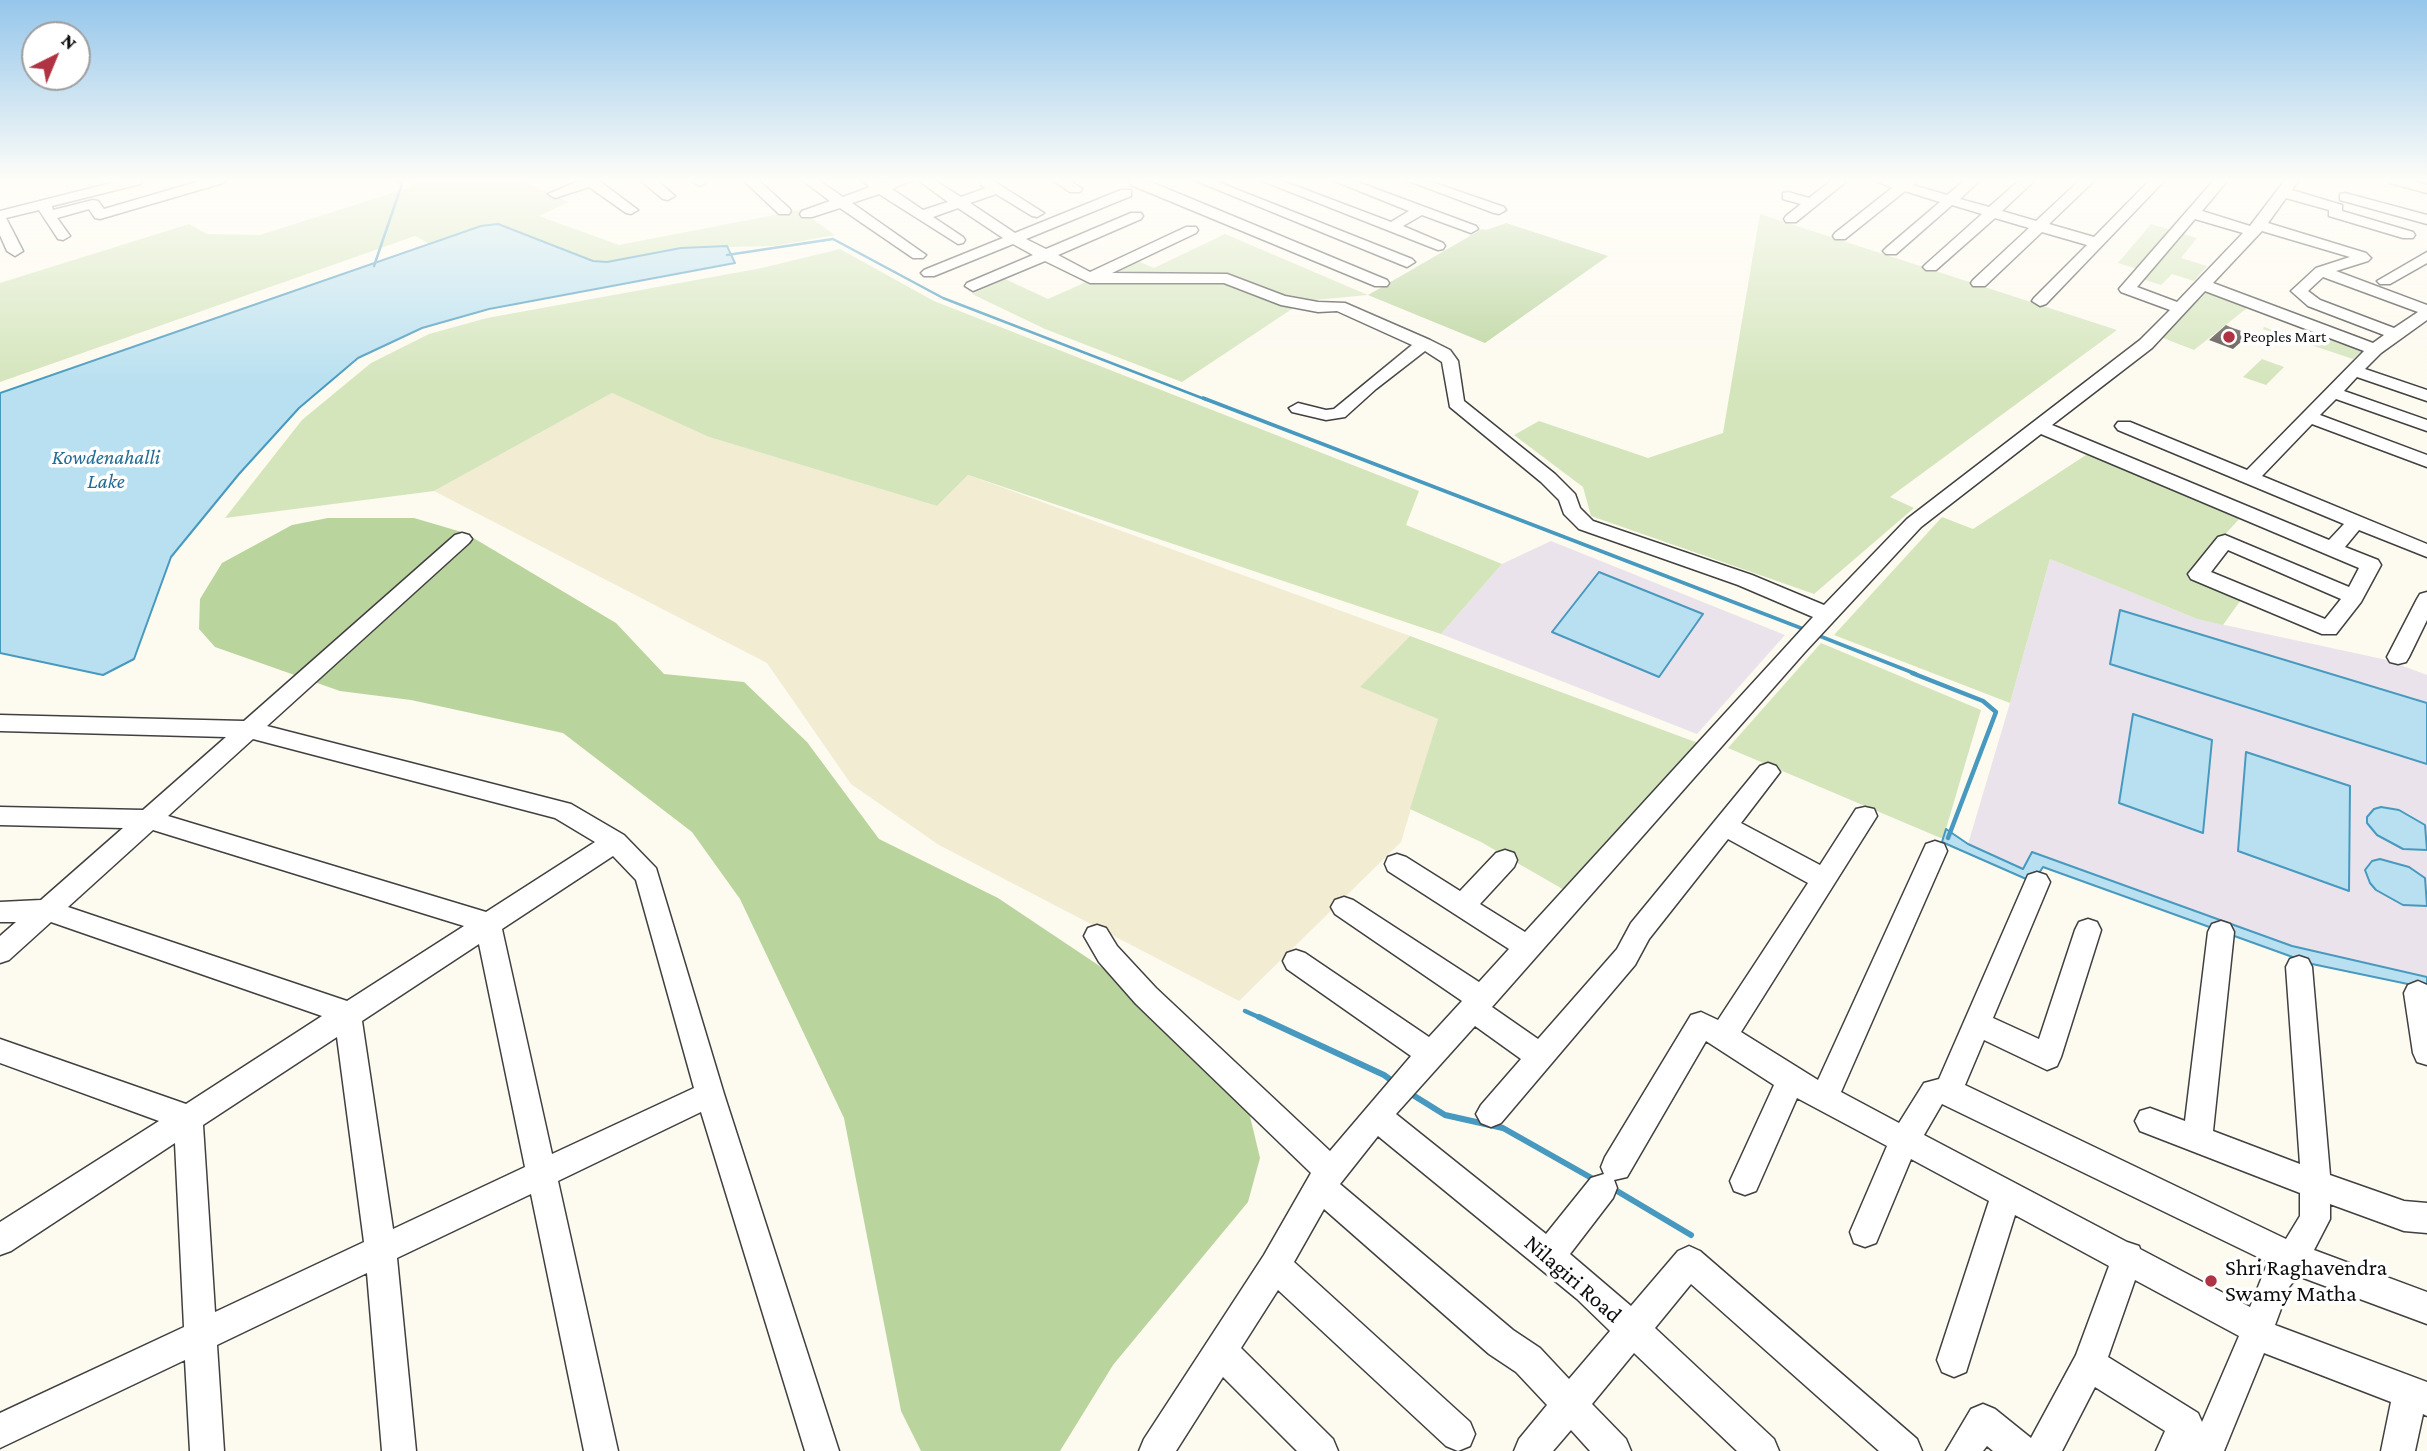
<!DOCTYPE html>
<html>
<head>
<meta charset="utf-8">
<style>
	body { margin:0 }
	#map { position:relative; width:2427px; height:1451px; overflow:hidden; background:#fdfaef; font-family:"Crimson Pro",serif }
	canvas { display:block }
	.north { position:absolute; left:21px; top:21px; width:70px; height:70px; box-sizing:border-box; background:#fff; border:2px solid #9e9e9e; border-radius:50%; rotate:43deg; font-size:19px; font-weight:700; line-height:28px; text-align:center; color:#0d0d0d }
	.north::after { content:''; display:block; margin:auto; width:24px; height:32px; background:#af3343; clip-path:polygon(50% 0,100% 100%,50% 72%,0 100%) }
</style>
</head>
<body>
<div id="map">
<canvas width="2427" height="1451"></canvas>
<div class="north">N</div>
</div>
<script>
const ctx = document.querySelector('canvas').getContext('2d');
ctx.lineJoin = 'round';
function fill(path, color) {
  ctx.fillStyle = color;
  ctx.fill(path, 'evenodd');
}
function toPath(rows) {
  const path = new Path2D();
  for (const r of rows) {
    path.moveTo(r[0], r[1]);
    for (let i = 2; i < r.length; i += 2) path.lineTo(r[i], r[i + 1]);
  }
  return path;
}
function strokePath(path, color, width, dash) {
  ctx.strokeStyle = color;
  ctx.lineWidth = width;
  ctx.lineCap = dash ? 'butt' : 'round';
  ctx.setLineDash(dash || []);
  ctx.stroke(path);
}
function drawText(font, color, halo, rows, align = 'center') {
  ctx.font = font + ' "Crimson Pro",serif';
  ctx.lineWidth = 7;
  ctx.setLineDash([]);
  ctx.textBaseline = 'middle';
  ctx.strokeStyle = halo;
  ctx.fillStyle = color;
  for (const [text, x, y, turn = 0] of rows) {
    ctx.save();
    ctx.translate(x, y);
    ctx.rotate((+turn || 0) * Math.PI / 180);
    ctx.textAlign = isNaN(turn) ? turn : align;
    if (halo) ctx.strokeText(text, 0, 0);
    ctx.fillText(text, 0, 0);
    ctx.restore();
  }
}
const industrial = toPath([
	[1551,541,1785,635,1697,734,1441,634,1502,564],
	[2050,559,2197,619,2387,660,2427,675,2427,977,2292,946,2031,852,2023,870,1968,844,2010,703]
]);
const farmland = toPath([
	[612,393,709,437,937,506,968,475,1410,636,1361,687,1438,719,1401,842,1239,1001,939,845,851,784,767,663,434,491]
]);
const green = toPath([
	[417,180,519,180,569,202,539,216,619,245,800,210,835,235,775,246,681,248,607,262,593,261,498,224,481,226,430,244,415,236,0,382,0,283,189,224,207,234,260,235,411,187],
	[1760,214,2117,330,1890,497,1914,508,1814,594,1591,516,1583,487,1514,435,1539,421,1648,458,1723,433],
	[2151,224,2197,238,2181,258,2207,266,2194,281,2172,274,2161,285,2133,276,2138,269,2118,263],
	[1225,234,1368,295,1304,301,1182,382,1045,329,972,294,1005,279,1048,299,1135,260,1154,268],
	[840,249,934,301,1419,491,1406,525,1502,564,1441,634,968,475,937,506,709,437,612,393,434,491,225,518,302,420,371,363,429,334,487,318,762,268],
	[2204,287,2251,305,2194,350,2163,338],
	[2264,327,2312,344,2325,332,2366,347,2353,359,2263,329],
	[2262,359,2284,367,2266,385,2243,377],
	[2092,451,2243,515,2189,573,2243,597,2223,625,2197,619,2050,559,2010,703,1834,635,1942,517,1973,529],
	[1410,636,1698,743,1566,891,1481,842,1410,809,1438,719,1360,687],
	[1821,643,1981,710,1943,839,1728,748]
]);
const forest = toPath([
	[1506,223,1608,256,1485,343,1368,295,1482,229,1486,230],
	[328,518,414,518,465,533,616,623,664,674,744,682,807,742,879,839,998,898,1128,985,1241,1079,1260,1158,1248,1202,1113,1365,1060,1451,921,1451,901,1411,844,1118,740,899,692,832,563,733,411,700,340,691,215,647,199,629,200,599,222,563,292,525]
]);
const water = toPath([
	[498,224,593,261,607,262,681,248,727,246,735,263,489,309,422,328,358,358,299,408,239,474,171,557,134,659,103,675,0,653,0,393,481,226,498,224],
	[1599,572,1703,614,1659,677,1552,632,1599,572],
	[2120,610,2427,703,2427,764,2110,664,2120,610],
	[2133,714,2212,740,2203,833,2119,803,2133,714],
	[2246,752,2350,786,2349,891,2238,851,2246,752],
	[2381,807,2399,810,2425,825,2427,850,2403,849,2377,835,2367,823,2367,817,2374,809,2381,807],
	[1946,829,1968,844,2023,869,2032,852,2292,946,2427,977,2427,988,2312,964,2043,867,2033,882,1942,842,1946,829],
	[2380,859,2409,867,2425,878,2427,906,2403,905,2376,890,2370,883,2365,870,2372,861,2380,859]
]);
const streamFar3 = toPath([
	[727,255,833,239,943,298,1207,400],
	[374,266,402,184,396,180]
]);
const streamFar2 = toPath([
	[1203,398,1806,630],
	[1817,635,1916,674]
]);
const streamFar1 = toPath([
	[1912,673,1983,701,1996,712,1948,838],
	[1245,1011,1263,1019]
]);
const stream = toPath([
	[1259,1017,1384,1075,1395,1083],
	[1408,1092,1445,1115,1503,1128,1595,1180],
	[1612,1188,1691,1235]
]);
const building = toPath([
	[2226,325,2230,327,2250,334,2233,349,2209,340]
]);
const minor = toPath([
	[123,180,142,181,140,184,52,206,53,210,93,200,98,201,104,209,203,180,225,180,223,183,100,219,95,218,89,209,57,218,70,236,63,240,58,239,39,210,6,218,23,251,15,256,7,251,0,235,0,211,123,180],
	[581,180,598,180,638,210,631,214,626,213,589,187,555,198,548,194,581,180],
	[640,180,656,180,675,196,668,200,663,199,640,180],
	[690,180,706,180,707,182,700,186,690,180],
	[743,180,758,180,789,208,791,211,789,214,779,214,743,180],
	[802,180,818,180,843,197,870,187,861,180,877,180,882,183,892,180,912,180,892,189,923,210,948,202,918,180,934,180,961,197,986,188,981,185,980,180,992,180,1044,213,1037,217,1032,216,996,194,970,203,1015,233,1121,190,1131,190,1131,196,1026,239,1046,249,1131,213,1141,213,1143,216,1141,219,1058,255,1090,272,1186,227,1196,227,1198,230,1196,233,1112,273,1227,274,1285,296,1318,302,1345,303,1430,340,1450,350,1458,361,1464,401,1555,474,1575,494,1580,508,1593,521,1752,575,1824,605,1907,519,2140,340,2170,310,2121,292,2119,289,2214,180,2228,180,2202,211,2250,226,2285,180,2299,180,2292,190,2342,205,2342,211,2413,232,2415,235,2413,238,2403,238,2329,216,2329,210,2286,198,2268,223,2366,253,2371,258,2368,261,2336,271,2427,305,2427,320,2381,353,2365,369,2427,390,2427,401,2357,377,2344,391,2427,420,2427,431,2336,399,2320,415,2427,455,2427,467,2312,424,2262,476,2427,544,2427,557,2359,530,2345,547,2378,560,2381,565,2361,602,2336,634,2322,634,2191,579,2188,574,2218,537,2225,535,2349,587,2359,568,2041,434,1921,527,1805,652,1492,1007,1538,1039,1617,949,1631,923,1760,766,1768,763,1776,766,1780,772,1741,823,1820,865,1856,809,1865,807,1874,809,1877,816,1741,1032,1818,1080,1926,844,1935,841,1944,844,1947,851,1841,1092,1899,1123,1924,1083,1939,1079,2028,875,2037,872,2046,875,2050,882,1993,1018,2039,1039,2075,930,2079,922,2088,919,2097,922,2101,930,2061,1057,2057,1066,2047,1070,1984,1040,1965,1085,2286,1239,2300,1216,2300,1193,2140,1131,2135,1121,2140,1111,2150,1108,2185,1121,2208,932,2212,924,2221,921,2230,924,2234,932,2213,1131,2300,1164,2286,967,2290,959,2299,956,2308,959,2312,967,2330,1175,2404,1201,2427,1203,2427,1233,2404,1231,2330,1204,2330,1219,2314,1250,2427,1292,2427,1324,2298,1276,2289,1287,2275,1325,2427,1382,2427,1416,2423,1414,2415,1451,2381,1451,2391,1402,2264,1353,2224,1451,2156,1451,2165,1431,2095,1387,2062,1451,1993,1451,1987,1446,1983,1451,1946,1451,1971,1409,1983,1404,1995,1409,2031,1438,2076,1355,2109,1266,2015,1215,1966,1372,1954,1377,1942,1372,1937,1360,1989,1201,1911,1159,1876,1243,1865,1247,1854,1243,1850,1232,1887,1146,1797,1098,1756,1191,1745,1195,1734,1191,1730,1181,1774,1085,1706,1041,1627,1177,1614,1180,1617,1188,1613,1198,1570,1254,1631,1306,1678,1251,1689,1246,1700,1251,1917,1439,1922,1451,1879,1451,1691,1284,1655,1328,1774,1439,1779,1451,1737,1451,1634,1353,1592,1404,1626,1439,1631,1451,1590,1451,1571,1430,1553,1451,1514,1451,1519,1439,1547,1405,1516,1372,1489,1354,1324,1209,1294,1262,1470,1422,1475,1434,1470,1446,1458,1451,1446,1446,1278,1290,1241,1348,1333,1439,1338,1451,1297,1451,1223,1377,1176,1451,1139,1451,1144,1439,1264,1255,1311,1173,1136,1004,1099,962,1084,936,1088,928,1097,925,1106,928,1117,946,1156,988,1330,1151,1411,1056,1287,969,1283,961,1287,953,1296,950,1305,953,1429,1037,1462,1001,1335,914,1331,907,1335,900,1344,897,1353,900,1479,982,1509,949,1388,871,1385,864,1388,857,1397,854,1406,857,1460,891,1496,853,1505,850,1514,853,1517,860,1514,867,1480,904,1525,932,1813,617,1738,585,1579,529,1564,514,1559,500,1541,482,1450,407,1442,362,1425,351,1376,389,1345,417,1326,420,1292,412,1289,408,1298,403,1326,410,1334,409,1412,345,1337,311,1318,312,1281,305,1224,283,1090,283,1045,261,973,291,965,286,967,283,1033,255,1013,244,934,276,924,276,921,273,924,270,1003,238,958,208,933,217,963,237,965,240,963,243,958,244,879,194,852,203,926,255,923,258,913,258,840,208,812,217,802,217,800,214,802,211,830,201,802,180],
	[2195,219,2243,233,2177,302,2137,287,2195,219],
	[2262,231,2350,257,2316,268,2291,291,2308,306,2384,335,2373,343,2213,283,2262,231],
	[2323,277,2418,312,2394,328,2320,300,2308,291,2323,277],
	[2205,291,2364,351,2247,470,2130,422,2118,422,2115,426,2118,430,2344,524,2329,540,2052,425,2152,348,2205,291],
	[2228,550,2341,599,2325,619,2211,572,2228,550],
	[1728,839,1808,883,1718,1020,1701,1012,1691,1015,1605,1157,1601,1167,1604,1174,1591,1178,1546,1234,1396,1114,1475,1026,1521,1059,1481,1105,1476,1114,1481,1123,1491,1127,1501,1123,1635,965,1649,939,1728,839],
	[1942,1104,2268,1262,2250,1307,2140,1249,2139,1246,2127,1242,1924,1135,1942,1104],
	[1378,1136,1577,1299,1610,1331,1569,1379,1540,1348,1513,1330,1340,1184,1378,1136],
	[2135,1280,2239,1336,2202,1422,2198,1413,2108,1357,2135,1280],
	[1052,180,1069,180,1082,189,1080,192,1070,192,1052,180],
	[1130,180,1146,180,1387,280,1389,283,1387,286,1375,286,1131,185,1130,180],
	[1194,180,1213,180,1412,259,1415,262,1407,267,1402,265,1194,180],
	[1260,180,1280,180,1391,222,1409,211,1332,180,1352,180,1476,226,1478,229,1471,233,1422,215,1403,226,1443,243,1445,246,1443,249,1438,250,1260,180],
	[1406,180,1426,180,1504,207,1506,210,1499,214,1494,213,1406,180],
	[1832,180,1848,180,1796,222,1786,222,1784,219,1786,216,1801,204,1783,199,1783,193,1788,192,1809,198,1832,180],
	[1874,180,1918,180,1913,185,1947,195,1965,180,1980,180,1960,199,1989,207,2020,180,2035,180,2002,211,2036,221,2080,180,2095,180,2049,224,2094,237,2150,180,2165,180,2046,304,2040,306,2032,301,2034,298,2087,245,2042,232,1985,286,1973,286,1971,283,1973,280,2029,228,1995,218,1936,270,1926,270,1923,267,1926,264,1982,214,1952,205,1896,254,1886,254,1883,251,1886,248,1940,202,1905,191,1845,239,1835,239,1833,236,1835,233,1892,188,1874,180],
	[2388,180,2410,180,2427,185,2427,193,2390,183,2388,180],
	[2345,193,2427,215,2427,224,2340,200,2340,194,2345,193],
	[2427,252,2427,263,2390,284,2380,284,2377,281,2427,252],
	[462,533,469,535,472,539,469,543,267,726,571,804,624,835,656,868,724,1094,839,1451,805,1451,701,1112,558,1181,618,1451,584,1451,531,1194,397,1258,416,1451,382,1451,367,1273,217,1345,224,1451,190,1451,185,1360,0,1448,0,1413,184,1327,175,1143,11,1251,0,1255,0,1222,159,1121,0,1063,0,1039,186,1104,322,1016,51,922,9,960,0,963,0,936,16,922,0,922,0,902,41,900,123,828,0,825,0,807,143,810,226,737,0,731,0,715,244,721,455,535,462,533],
	[253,739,555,818,595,842,486,912,168,816,253,739],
	[153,830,464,926,347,1001,68,907,153,830],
	[613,856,636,880,694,1088,552,1154,502,929,613,856],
	[479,944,525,1167,393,1229,362,1021,479,944],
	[337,1037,364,1242,215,1312,203,1125,337,1037],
	[2427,592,2427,620,2409,657,2406,662,2398,664,2390,662,2387,657,2417,599,2420,594,2427,592],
	[2418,981,2427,985,2427,1065,2417,1062,2413,1053,2404,993,2408,985,2418,981]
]);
const markers = [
	[2229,337,7,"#af3343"],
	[2211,1281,7,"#af3343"]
];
const farPoinames = [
	["Peoples Mart",2243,337]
];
const waterNames = [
	["Kowdenahalli",106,458],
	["Lake",106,482]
];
const nearPoinames = [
	["Shri Raghavendra",2225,1268],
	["Swamy Matha",2225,1294]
];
const nearStreetnames = [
	["Nilagiri Road",1573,1279,41]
];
fill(industrial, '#eae3eb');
fill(farmland, '#f1ecd2');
fill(green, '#d4e5bc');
fill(forest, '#bad49d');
fill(water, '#b9e0f0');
strokePath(water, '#4799bf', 2);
strokePath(streamFar3, '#4799bf', 2.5);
strokePath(streamFar2, '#4799bf', 3.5);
strokePath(streamFar1, '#4799bf', 4.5);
strokePath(stream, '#4799bf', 6);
fill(building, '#554e4b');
strokePath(minor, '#404040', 3);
fill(minor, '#fff');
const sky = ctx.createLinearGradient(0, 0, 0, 383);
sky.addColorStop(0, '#95c6eb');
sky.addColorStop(0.47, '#fefdf8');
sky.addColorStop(1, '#fefdf800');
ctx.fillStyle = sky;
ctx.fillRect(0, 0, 2427, 383);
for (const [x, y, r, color] of markers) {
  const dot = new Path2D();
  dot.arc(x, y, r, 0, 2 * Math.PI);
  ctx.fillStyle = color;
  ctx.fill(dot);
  strokePath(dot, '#fff', 2.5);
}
drawText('16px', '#0d0d0d', '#fff', farPoinames, 'left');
drawText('italic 21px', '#236b93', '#fff', waterNames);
drawText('23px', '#0d0d0d', '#fff', nearPoinames, 'left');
drawText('23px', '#0d0d0d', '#fff', nearStreetnames);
</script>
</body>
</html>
